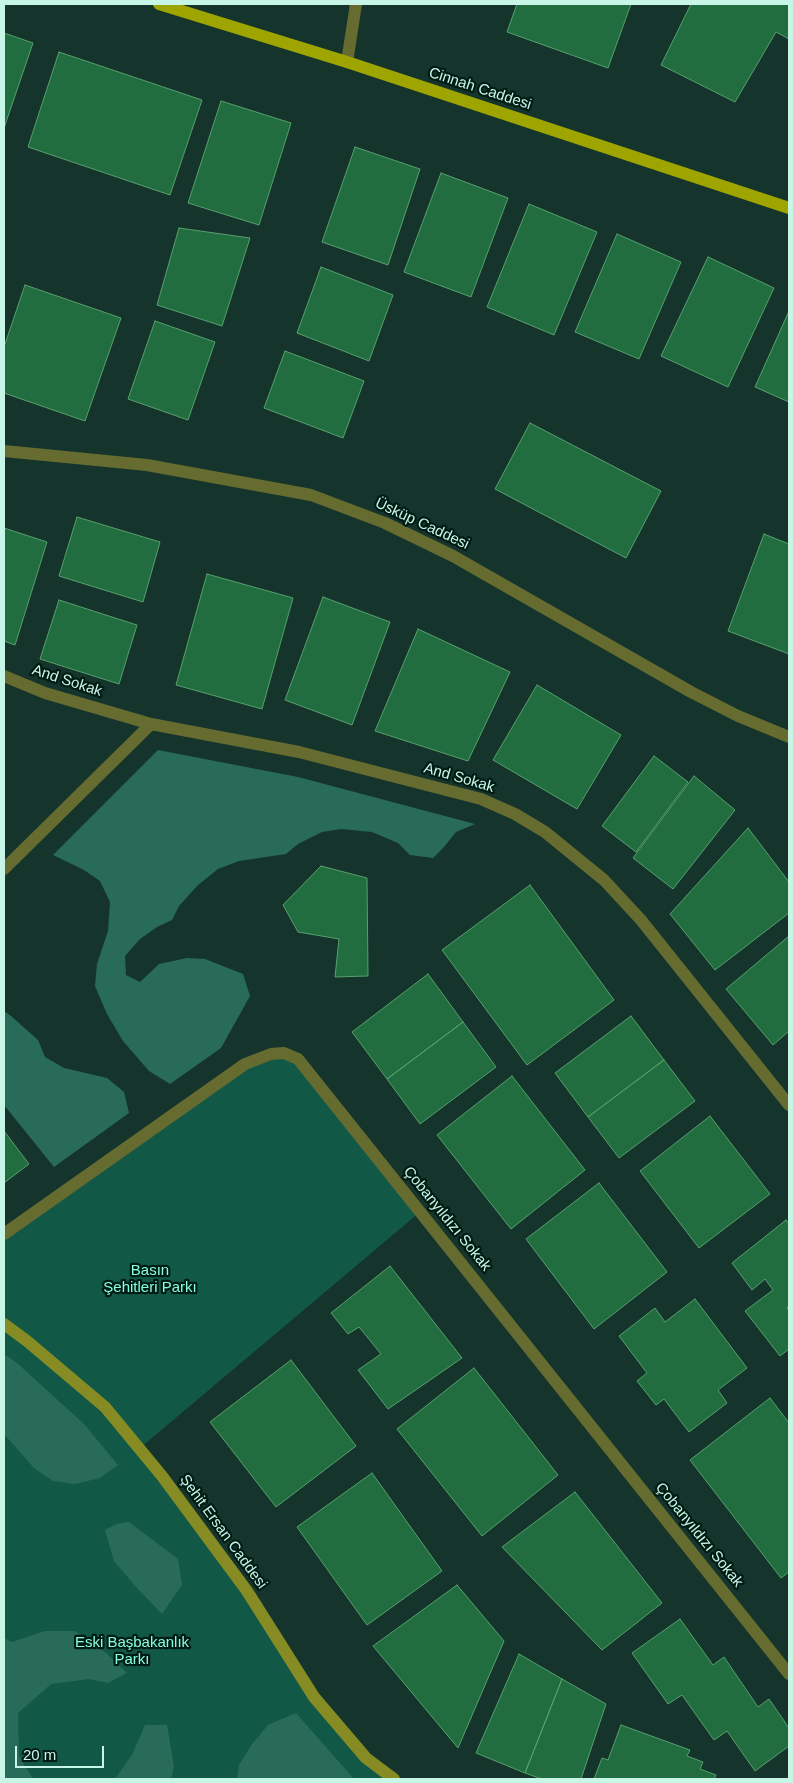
<!DOCTYPE html>
<html>
<head>
<meta charset="utf-8">
<style>
	body { margin:0 }
	#map { position:relative; width:793px; height:1783px; overflow:hidden; background:#15352c; font-family:Arial,sans-serif }
	canvas { display:block }
	.frame { position:absolute; inset:0; border:5px solid #c7f6e6; pointer-events:none }
	.scale { position:absolute; left:15px; top:1746px; width:89px; height:22px; box-sizing:border-box; border:2px solid #c7f6e6; border-top:0; padding-left:6px; font-size:15px; line-height:18px; white-space:nowrap; color:#c7f6e6; -webkit-text-stroke:4px #001c14; paint-order:stroke }
</style>
</head>
<body>
<div id="map">
<canvas width="793" height="1783"></canvas>
<div class="frame"></div>
<div class="scale">20 m</div>
</div>
<script>
const ctx = document.querySelector('canvas').getContext('2d');
ctx.lineJoin = 'round';
function fill(path, color) {
  ctx.fillStyle = color;
  ctx.fill(path, 'evenodd');
}
function toPath(rows) {
  const path = new Path2D();
  for (const r of rows) {
    path.moveTo(r[0], r[1]);
    for (let i = 2; i < r.length; i += 2) path.lineTo(r[i], r[i + 1]);
  }
  return path;
}
function strokePath(path, color, width, dash) {
  ctx.strokeStyle = color;
  ctx.lineWidth = width;
  ctx.lineCap = dash ? 'butt' : 'round';
  ctx.setLineDash(dash || []);
  ctx.stroke(path);
}
function drawText(font, color, halo, rows, align = 'center') {
  ctx.font = font + ' Arial,sans-serif';
  ctx.lineWidth = 4.5;
  ctx.setLineDash([]);
  ctx.textBaseline = 'middle';
  ctx.strokeStyle = halo;
  ctx.fillStyle = color;
  for (const [text, x, y, turn = 0] of rows) {
    ctx.save();
    ctx.translate(x, y);
    ctx.rotate((+turn || 0) * Math.PI / 180);
    ctx.textAlign = isNaN(turn) ? turn : align;
    if (halo) ctx.strokeText(text, 0, 0);
    ctx.fillText(text, 0, 0);
    ctx.restore();
  }
}
const green = toPath([
	[271,1054,298,1059,420,1212,140,1448,314,1697,394,1779,4,1779,4,1234,245,1064]
]);
const forest = toPath([
	[158,750,298,777,475,824,456,832,444,847,433,858,410,855,398,843,372,832,341,829,322,832,298,844,286,854,239,861,218,869,198,885,179,906,172,920,157,927,140,939,125,956,126,975,140,982,159,964,187,958,205,959,243,974,250,996,221,1048,170,1084,149,1071,123,1041,107,1014,95,986,97,964,108,931,110,902,100,881,84,870,53,855],
	[4,1011,11,1016,38,1040,45,1057,64,1068,107,1078,124,1092,129,1113,54,1167,4,1105],
	[4,1354,17,1363,84,1424,118,1465,100,1478,75,1484,53,1481,34,1468,4,1434],
	[129,1522,178,1559,182,1585,162,1614,136,1587,114,1561,105,1530,117,1524],
	[45,1631,75,1631,106,1653,127,1673,108,1683,89,1679,51,1684,18,1713,19,1756,33,1779,4,1779,4,1638,12,1642],
	[296,1713,354,1779,237,1779,239,1765,252,1744,268,1725],
	[145,1725,167,1725,174,1766,171,1779,115,1779,133,1753]
]);
const building = toPath([
	[517,4,631,4,608,68,507,32,517,4],
	[691,4,789,4,789,39,776,32,735,102,661,65,691,4],
	[4,33,33,43,4,128,4,33],
	[59,52,202,100,170,195,28,147,59,52],
	[221,101,291,123,259,225,188,203,221,101],
	[355,147,420,169,388,265,322,242,355,147],
	[441,173,508,198,471,297,404,272,441,173],
	[529,204,597,232,554,335,487,307,529,204],
	[179,228,250,238,222,326,157,305,179,228],
	[617,234,681,262,639,359,575,332,617,234],
	[708,257,774,288,728,387,661,356,708,257],
	[321,267,393,295,369,361,297,333,321,267],
	[25,285,121,318,85,421,4,393,4,347,25,285],
	[789,311,789,402,755,387,789,311],
	[155,321,215,342,188,420,128,399,155,321],
	[285,351,364,381,343,438,264,408,285,351],
	[530,423,661,491,626,558,495,489,530,423],
	[77,517,160,542,143,602,59,576,77,517],
	[4,528,47,542,15,645,4,641,4,528],
	[764,534,789,544,789,654,728,631,764,534],
	[207,574,293,598,262,709,176,685,207,574],
	[323,597,390,622,352,725,285,700,323,597],
	[59,600,137,625,119,684,40,659,59,600],
	[418,629,510,672,468,761,375,731,418,629],
	[537,685,621,735,577,809,493,760,537,685],
	[654,756,688,782,636,852,602,826,654,756],
	[694,776,735,810,673,889,633,858,694,776],
	[748,828,789,882,789,913,715,970,670,914,748,828],
	[321,866,367,878,368,976,335,977,339,939,298,932,283,905,321,866],
	[530,885,614,1000,527,1065,442,950,530,885],
	[789,936,789,1031,773,1045,726,989,789,936],
	[428,974,463,1022,387,1079,352,1032,428,974],
	[631,1016,664,1060,588,1117,555,1073,631,1016],
	[463,1022,496,1067,420,1124,387,1079,463,1022],
	[664,1060,695,1101,619,1158,588,1117,664,1060],
	[512,1076,585,1170,511,1229,437,1135,512,1076],
	[710,1116,770,1194,699,1248,640,1171,710,1116],
	[4,1131,29,1164,4,1183,4,1131],
	[599,1183,667,1272,594,1329,526,1239,599,1183],
	[786,1220,789,1224,789,1306,787,1308,789,1311,789,1349,780,1356,745,1311,773,1290,765,1279,752,1290,732,1263,786,1220],
	[390,1266,462,1358,388,1409,358,1370,381,1354,359,1327,348,1334,331,1313,390,1266],
	[695,1299,747,1368,718,1390,727,1403,689,1432,664,1399,656,1405,637,1381,647,1373,619,1336,655,1308,665,1322,695,1299],
	[291,1360,356,1446,276,1507,210,1422,291,1360],
	[474,1368,558,1475,482,1536,397,1429,474,1368],
	[770,1398,789,1423,789,1572,781,1578,690,1460,770,1398],
	[372,1473,442,1571,367,1625,297,1527,372,1473],
	[575,1492,662,1603,602,1650,502,1547,575,1492],
	[457,1585,504,1641,458,1748,373,1646,457,1585],
	[680,1619,713,1665,724,1657,758,1707,769,1699,789,1728,789,1746,755,1771,727,1731,714,1740,682,1695,668,1704,632,1653,680,1619],
	[519,1654,562,1679,525,1773,476,1753,519,1654],
	[562,1679,606,1704,581,1779,542,1779,525,1773,562,1679],
	[621,1725,690,1750,687,1756,703,1762,700,1769,716,1775,714,1779,594,1779,602,1758,608,1760,621,1725]
]);
const street = toPath([
	[347,62,356,4],
	[4,451,147,465,311,495,385,523,453,556,691,692,738,716,789,737],
	[4,676,45,693,151,724,299,752,481,799,515,814,545,832,604,880,641,920,789,1105],
	[4,869,151,724],
	[4,1234,245,1064,271,1054,284,1053,298,1059,789,1674]
]);
const secondary = toPath([
	[4,1324,27,1341,105,1407,162,1476,247,1591,314,1697,366,1758,394,1779]
]);
const primary = toPath([
	[159,4,347,62,789,208]
]);
const streetNames = [
	["Cinnah Caddesi",480,89,18],
	["Üsküp Caddesi",422,524,25],
	["And Sokak",67,681,18],
	["And Sokak",459,778,16],
	["Çobanyıldızı Sokak",447,1219,51],
	["Şehit Ersan Caddesi",223,1532,54],
	["Çobanyıldızı Sokak",699,1535,51]
];
const parkNames = [
	["Basın",150,1271],
	["Şehitleri Parkı",150,1288],
	["Eski Başbakanlık",132,1643],
	["Parkı",132,1660]
];
fill(green, '#125847');
fill(forest, '#296b59');
fill(building, '#226d3f');
strokePath(building, '#57a06e', 1);
strokePath(street, '#666b30', 12);
strokePath(secondary, '#868c23', 12);
strokePath(primary, '#9fa500', 12);
drawText('15px', '#c7f6e6', '#001c14', streetNames);
drawText('15px', '#85ffdc', '#001c14', parkNames);
</script>
</body>
</html>
